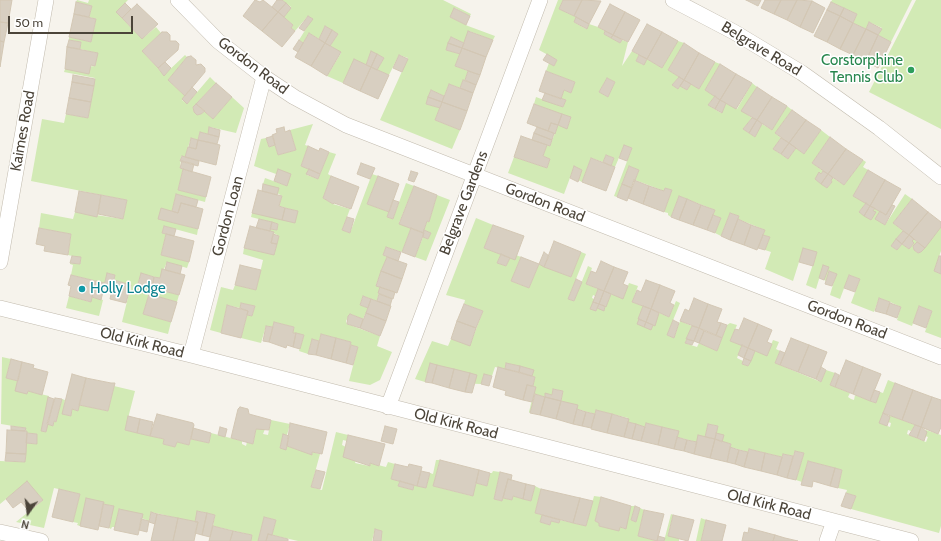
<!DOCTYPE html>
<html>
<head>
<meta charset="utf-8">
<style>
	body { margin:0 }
	#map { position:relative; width:941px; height:541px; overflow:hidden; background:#f6f3ec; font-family:Cabin,sans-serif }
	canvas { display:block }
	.north { position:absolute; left:8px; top:493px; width:40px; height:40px; -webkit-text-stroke:3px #fff; paint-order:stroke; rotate:194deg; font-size:11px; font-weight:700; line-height:16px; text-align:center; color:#4b4439 }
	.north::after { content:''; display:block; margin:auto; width:14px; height:18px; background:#4b4439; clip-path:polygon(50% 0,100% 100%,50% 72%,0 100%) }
	.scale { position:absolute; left:8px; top:16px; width:125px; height:18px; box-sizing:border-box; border:2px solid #4b4439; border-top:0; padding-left:5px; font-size:12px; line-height:14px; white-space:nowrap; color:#4b4439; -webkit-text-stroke:3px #fff; paint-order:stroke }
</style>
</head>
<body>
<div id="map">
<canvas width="941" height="541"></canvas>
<div class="north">N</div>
<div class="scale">50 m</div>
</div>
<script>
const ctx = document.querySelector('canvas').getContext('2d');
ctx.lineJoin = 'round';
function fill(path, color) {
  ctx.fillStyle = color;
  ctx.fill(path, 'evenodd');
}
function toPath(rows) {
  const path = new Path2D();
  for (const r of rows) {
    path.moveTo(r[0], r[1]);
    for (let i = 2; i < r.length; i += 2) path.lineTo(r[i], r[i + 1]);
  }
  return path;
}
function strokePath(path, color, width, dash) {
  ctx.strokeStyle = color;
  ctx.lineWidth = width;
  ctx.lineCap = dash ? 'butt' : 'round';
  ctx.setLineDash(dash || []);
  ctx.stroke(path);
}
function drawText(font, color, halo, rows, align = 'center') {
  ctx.font = font + ' Cabin,sans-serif';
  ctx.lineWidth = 3;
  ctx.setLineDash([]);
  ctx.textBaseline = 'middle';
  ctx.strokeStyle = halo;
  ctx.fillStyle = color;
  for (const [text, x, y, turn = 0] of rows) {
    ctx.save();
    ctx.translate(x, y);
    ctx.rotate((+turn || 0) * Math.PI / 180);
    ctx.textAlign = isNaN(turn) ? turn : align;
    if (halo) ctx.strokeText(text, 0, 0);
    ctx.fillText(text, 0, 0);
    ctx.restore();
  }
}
const green = toPath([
	[77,0,88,3,89,0,128,0,116,12,142,39,156,27,161,33,142,51,164,75,185,55,187,57,168,80,185,96,182,100,187,104,210,77,216,83,193,107,194,112,197,115,201,114,205,111,213,119,232,97,244,108,236,133,210,127,208,134,200,132,198,140,191,138,185,157,181,156,180,168,183,169,178,190,206,197,205,202,176,194,172,211,159,219,198,229,197,235,164,226,162,233,166,234,161,255,189,262,187,268,167,262,160,278,141,274,138,284,179,295,177,302,149,294,143,314,171,322,168,334,122,322,131,285,114,280,115,275,108,273,105,283,71,275,73,265,70,264,70,263,80,264,81,258,68,255,71,234,39,228,41,213,73,219,75,212,123,219,127,200,31,181,42,119,64,123,66,114,88,118,95,78,64,72,65,69,95,66,97,53,80,49,81,42,69,40,69,37,91,42,96,19,89,17,92,6,76,2],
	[282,0,443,0,471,14,470,16,455,8,450,17,468,26,495,36,493,40,469,31,464,43,451,37,446,50,460,54,455,66,468,71,465,80,463,80,460,88,449,84,444,96,431,90,426,104,440,108,435,120,460,130,452,149,380,120,408,58,399,55,389,75,377,70,384,58,371,52,366,65,354,60,343,83,336,80,327,76,341,53,330,46,338,34,325,26,319,39,309,33,303,43,299,40,312,19,308,16,295,31,291,28,293,25,284,17,291,7],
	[558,0,563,0,559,9,576,17,574,22,586,29,589,24,598,27,605,31,604,34,620,43,622,40,628,42,622,66,632,51,639,55,636,61,643,65,647,59,662,68,678,41,684,43,668,70,679,77,672,85,678,89,680,86,687,90,691,84,699,89,715,62,720,64,705,90,715,96,708,105,721,113,726,103,737,109,752,83,757,87,742,110,752,118,743,129,755,137,762,124,772,130,787,106,792,110,775,133,781,138,773,149,788,159,796,148,804,154,821,130,830,137,812,163,823,171,821,174,819,173,815,179,827,188,832,182,831,180,833,178,844,185,863,160,866,162,863,167,868,170,853,196,866,203,859,212,871,220,875,212,873,211,875,208,880,211,876,219,885,225,905,194,912,199,893,223,903,231,891,246,897,250,902,244,909,249,914,243,912,241,914,239,917,242,913,246,914,250,918,253,921,252,941,227,941,251,934,271,941,274,941,338,925,332,932,311,919,306,912,326,897,320,901,307,890,302,879,298,874,312,851,303,860,279,849,275,840,299,830,295,836,274,829,271,826,281,824,280,828,267,823,266,816,289,806,285,817,252,799,262,793,281,765,269,771,252,765,250,770,237,763,235,765,230,738,219,739,216,730,213,721,236,715,233,721,218,713,215,715,210,679,196,671,217,668,215,668,213,664,212,672,190,665,188,664,191,635,180,639,170,629,166,617,197,614,196,632,148,624,146,615,167,611,166,614,158,606,155,603,162,591,158,582,182,578,180,582,170,574,167,564,194,508,173,514,157,547,168,550,159,543,156,547,145,550,146,558,125,567,128,571,118,534,104,536,97,563,107,566,100,561,99,564,90,571,93,575,82,546,71,549,63,554,66,557,60,539,50],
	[607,78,615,82,608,97,599,92],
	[832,0,912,0,891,42,878,35,882,28,869,22,866,29,853,23,857,14,831,2],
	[916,0,941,0,941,129,869,92],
	[313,124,305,145,308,146,301,166,309,169,307,175,318,179,329,152,336,154,328,174,331,176,323,198,333,204,350,209,342,230,350,233,372,174,378,176,367,204,389,212,387,217,393,219,406,183,414,186,399,223,411,228,402,252,386,247,383,255,387,257,376,285,380,287,377,301,363,296,360,305,368,308,363,319,350,314,346,321,347,324,380,336,377,346,392,352,380,380,370,385,349,381,358,347,351,345,351,342,321,334,319,341,312,339,308,354,299,351,304,335,293,333,294,327,274,322,273,327,266,326,261,343,241,338,247,315,252,316,255,306,241,303,240,308,227,305,221,333,210,330,221,287,233,290,235,285,256,290,263,260,243,254,244,248,274,254,279,236,270,231,270,229,277,230,278,224,251,217,252,213,297,211,279,206,282,196,263,184,265,178,287,186,276,174,254,166,261,139,266,138,269,147,275,145,278,155,296,150,290,130],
	[437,195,450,200,426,261,415,257,423,237,428,239,431,233,424,230,427,221,429,222],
	[476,218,493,225,484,248,501,254,497,263,506,266,510,258,516,255,521,257,511,281,529,288,539,264,571,277,581,252,586,254,568,299,574,301,588,266,592,268,586,284,598,289,595,296,593,295,592,298,594,299,596,311,597,308,604,310,611,294,623,298,629,283,638,286,632,302,643,306,638,324,651,329,659,313,669,317,676,301,680,303,667,335,674,338,680,321,692,326,685,343,697,347,699,343,717,351,727,325,730,323,737,325,730,341,742,345,737,358,743,361,742,364,748,366,755,351,767,355,773,340,779,342,776,349,780,351,775,363,821,382,826,370,835,373,830,385,850,393,848,397,851,399,854,400,855,395,876,403,880,392,883,393,888,380,895,383,880,423,890,427,891,423,888,422,889,415,915,425,911,431,908,430,907,434,926,442,928,437,925,436,926,430,941,435,941,526,939,533,851,509,856,496,846,493,847,490,838,488,842,470,808,461,802,482,796,480,804,453,795,451,793,456,783,454,782,457,749,449,748,452,730,447,731,444,722,442,716,433,718,426,708,424,705,437,696,442,677,437,678,431,646,423,645,427,628,422,628,418,596,410,595,414,577,409,561,401,563,391,553,389,552,395,545,394,545,397,535,394,530,413,529,412,535,387,533,386,535,377,532,376,533,370,506,363,505,369,495,367,492,376,484,375,481,384,425,382,415,379,432,341,448,346,451,339,470,345,483,311,464,304,465,300,446,295],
	[69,296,90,302,92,297,103,300,99,316,66,308],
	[2,357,11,359,6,378,18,381,27,394,28,391,49,396,42,431,46,432,47,424,53,426,54,421,56,422,62,399,65,400,63,414,71,416,72,409,78,411,79,405,108,411,114,386,135,391,125,430,164,439,163,444,175,447,177,442,189,445,191,439,209,443,211,433,242,441,242,444,246,446,247,442,253,444,256,429,265,429,263,434,268,435,271,420,290,424,287,435,283,435,280,448,286,449,287,446,311,454,312,452,320,454,311,487,322,490,336,432,348,435,347,441,343,440,342,445,346,447,356,460,355,463,369,466,370,463,386,467,388,462,395,464,391,479,400,481,398,486,413,490,414,485,426,488,430,473,433,474,436,460,440,460,433,486,472,496,476,483,487,486,490,473,492,473,493,471,500,472,494,499,502,501,503,498,512,500,513,496,531,501,535,486,541,489,535,513,542,515,540,522,550,525,551,521,559,523,560,520,586,526,594,496,601,497,595,521,599,523,599,526,618,530,620,527,625,529,631,506,635,506,631,520,636,522,640,508,644,510,638,536,657,541,381,541,382,531,375,529,372,541,298,541,272,535,276,520,264,517,258,541,251,541,252,535,213,526,215,515,198,511,195,522,151,512,149,521,119,509,115,527,112,527,111,529,109,528,113,506,103,504,80,526,77,525,78,523,73,522,80,494,54,488,44,528,16,522,43,500,27,482,0,504,0,461,25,462,26,443,36,444,37,434,27,433,25,428,1,424],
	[671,514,673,515,668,535,679,538,679,541,664,541],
	[701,518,706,520,701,540,702,541,696,541]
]);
const building = toPath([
	[0,0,12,0,8,23,0,22,0,0],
	[255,0,260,2,263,0,278,12,262,31,243,16,255,0],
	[277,0,282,0,286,3,278,12,272,7,277,0],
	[563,0,582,0,574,16,559,9,563,0],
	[582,0,601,1,589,24,574,16,582,0],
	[746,0,761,0,758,6,746,0],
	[765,0,781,0,774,14,761,8,765,0],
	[781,0,797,0,787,20,774,14,781,0],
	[797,0,812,1,800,27,787,20,797,0],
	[812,1,825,8,813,33,800,27,812,1],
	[76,2,92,6,89,17,74,14,76,2],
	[831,2,844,8,840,16,827,10,831,2],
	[125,3,131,9,122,18,116,12,125,3],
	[286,3,291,8,284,17,278,12,286,3],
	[137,4,158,24,142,39,122,18,137,4],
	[610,4,625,12,613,35,598,27,610,4],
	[454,8,470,16,466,25,450,17,454,8],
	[844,8,857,14,853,23,840,16,844,8],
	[827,10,840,16,827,42,814,36,827,10],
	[278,12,293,25,291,28,295,31,282,47,262,31,278,12],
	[625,12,640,20,628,42,613,35,625,12],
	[74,14,96,19,91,42,69,37,74,14],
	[308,16,313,19,304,31,299,28,308,16],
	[840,16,853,23,840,49,827,42,840,16],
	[576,17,589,24,587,29,574,22,576,17],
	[0,22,8,23,4,42,0,41,0,22],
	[869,22,882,29,878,35,866,29,869,22],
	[853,23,866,29,853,55,840,49,853,23],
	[647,24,662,32,647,59,632,51,647,24],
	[325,26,332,30,325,43,319,39,325,26],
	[866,29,878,35,866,61,853,55,866,29],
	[332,30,338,34,330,46,325,43,332,30],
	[468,31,493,40,486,57,462,48,468,31],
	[605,31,613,35,611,38,604,34,605,31],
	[162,32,167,32,170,35,170,41,176,41,179,44,178,50,158,68,142,51,162,32],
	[662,32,678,41,662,68,647,59,662,32],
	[309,33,325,43,311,66,295,57,309,33],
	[613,35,622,40,620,43,611,38,613,35],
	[878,35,891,42,878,68,866,61,878,35],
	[451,37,464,43,462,48,448,43,451,37],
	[69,40,81,42,80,49,67,47,69,40],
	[299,40,303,43,298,52,293,49,299,40],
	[0,41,4,42,0,67,0,41],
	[325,43,341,52,327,76,311,66,325,43],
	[448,43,462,48,460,54,446,50,448,43],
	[684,43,699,53,684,80,668,70,684,43],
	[67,47,98,53,95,66,91,65,89,74,65,69,67,47],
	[462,48,486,57,480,75,455,66,462,48],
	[371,51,377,54,371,67,366,65,371,51],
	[699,53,715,62,699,89,684,80,699,53],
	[377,54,384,58,377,70,371,67,377,54],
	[547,54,557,60,554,66,543,60,547,54],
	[399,55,408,59,402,72,393,68,399,55],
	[639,55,647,59,644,65,636,61,639,55],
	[191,56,196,60,196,65,201,64,205,68,205,72,185,96,168,80,187,57,191,56],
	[354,59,371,67,360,91,343,83,354,59],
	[165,62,171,68,164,76,158,68,165,62],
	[720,64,736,74,720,100,705,90,720,64],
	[371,67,389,75,378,99,360,91,371,67],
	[468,71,480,75,476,85,465,80,468,71],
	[546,71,575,82,571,93,564,90,561,99,539,91,546,71],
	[736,74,752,83,736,109,720,100,736,74],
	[73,75,95,79,94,86,72,82,73,75],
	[679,77,684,80,678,89,672,85,679,77],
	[607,78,615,82,608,97,599,92,607,78],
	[463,80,476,85,473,93,460,88,463,80],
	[684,80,691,84,687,90,680,86,684,80],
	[72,82,94,86,91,102,69,98,72,82],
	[216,83,232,97,213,119,196,104,216,83],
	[449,84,473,93,467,111,442,102,449,84],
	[192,87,197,92,187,104,182,99,192,87],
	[757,87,772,97,757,120,741,111,757,87],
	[431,90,444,96,442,102,428,97,431,90],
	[545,93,566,100,563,107,542,100,545,93],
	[715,96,720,100,715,109,708,105,715,96],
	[428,97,442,102,440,108,426,104,428,97],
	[772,97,787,106,772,130,757,120,772,97],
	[69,98,91,102,88,118,66,114,69,98],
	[720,100,726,103,722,113,715,109,720,100],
	[442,102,467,111,460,130,435,120,442,102],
	[196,104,205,111,201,114,197,115,194,112,193,107,196,104],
	[534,104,562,114,558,125,551,123,548,131,527,123,534,104],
	[792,110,806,120,789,143,775,133,792,110],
	[562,114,571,117,567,129,558,125,562,114],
	[752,118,757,120,749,133,743,129,752,118],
	[757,120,762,124,755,137,749,133,757,120],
	[806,120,821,130,804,154,789,143,806,120],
	[551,123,558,125,555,134,548,131,551,123],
	[209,127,220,130,219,137,208,134,209,127],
	[284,127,285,132,290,130,296,150,278,155,272,135,277,133,276,129,284,127],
	[537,127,554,133,552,140,534,133,537,127],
	[200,132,219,137,217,144,198,140,200,132],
	[534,133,552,140,550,146,532,140,534,133],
	[273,136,275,145,269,147,266,138,273,136],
	[521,136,547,145,543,156,550,159,547,168,514,157,521,136],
	[830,137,846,149,828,174,812,163,830,137],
	[191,138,198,140,196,149,189,147,191,138],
	[781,138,789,143,781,154,773,149,781,138],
	[198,140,220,145,216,165,185,157,188,147,196,149,198,140],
	[789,143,796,148,788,159,781,154,789,143],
	[624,145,632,148,627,161,619,158,624,145],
	[308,146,319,151,320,148,329,152,320,174,301,166,308,146],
	[846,149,863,160,844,185,828,174,846,149],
	[606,155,614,158,611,166,603,162,606,155],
	[182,156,199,161,198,166,180,161,182,156],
	[591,158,615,167,606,191,582,182,591,158],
	[182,161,194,164,192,172,180,168,182,161],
	[361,163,375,168,370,179,357,174,361,163],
	[574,166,582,170,578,182,570,178,574,166],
	[629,166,639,170,632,188,622,184,629,166],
	[183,169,211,177,206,197,178,190,183,169],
	[278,169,291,174,287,186,274,181,278,169],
	[309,169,320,174,318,179,306,174,309,169],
	[868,170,885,180,870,206,853,196,868,170],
	[411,171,418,173,414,182,408,180,411,171],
	[823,171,828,174,821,184,815,179,819,172,821,174,823,171],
	[828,174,833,178,831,180,832,182,827,188,821,184,828,174],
	[331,176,359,187,351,209,334,203,333,204,323,198,331,176],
	[378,176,399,184,389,212,367,204,378,176],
	[634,180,649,186,643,204,628,198,634,180],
	[885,180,901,189,886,215,870,206,885,180],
	[263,184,279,188,277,195,262,191,263,184],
	[622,184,632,188,627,201,617,197,622,184],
	[414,186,437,195,429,222,427,221,423,233,399,224,414,186],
	[649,186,664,191,665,188,672,190,664,212,643,204,649,186],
	[258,190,282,196,279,206,285,208,282,220,252,213,258,190],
	[79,191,101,195,97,217,75,212,79,191],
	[176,194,198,200,196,207,181,203,178,213,172,211,176,194],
	[101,195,127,200,123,219,98,214,101,195],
	[679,196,687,199,679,220,671,217,679,196],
	[687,199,701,205,693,225,679,220,687,199],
	[912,199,928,212,909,235,893,223,912,199],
	[393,200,399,202,393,219,387,217,393,200],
	[181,203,203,209,198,229,158,219,161,208,178,213,181,203],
	[866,203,870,206,864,216,859,212,866,203],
	[701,205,715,210,707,230,693,225,701,205],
	[892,205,895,206,885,225,875,219,880,211,886,215,892,205],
	[870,206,875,208,873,211,876,212,871,220,864,216,870,206],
	[285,208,298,211,295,223,282,220,285,208],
	[928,212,941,222,941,227,925,248,909,235,928,212],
	[730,213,739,216,730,240,721,236,730,213],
	[713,215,721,218,715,233,707,230,713,215],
	[347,217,354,219,350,233,342,230,347,217],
	[259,219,272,222,270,231,256,228,259,219],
	[738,219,751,225,744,245,730,240,738,219],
	[272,222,278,224,277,230,270,229,272,222],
	[493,225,524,236,515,260,484,248,493,225],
	[751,225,765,230,757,250,744,245,751,225],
	[164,226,176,229,174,236,162,233,164,226],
	[250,226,274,232,271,243,277,244,274,255,244,248,250,226],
	[39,228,71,234,68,255,44,251,45,246,36,244,39,228],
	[411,228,424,233,415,257,402,252,411,228],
	[424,230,431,233,428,239,423,237,424,230],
	[903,231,909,235,902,244,896,239,903,231],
	[166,234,194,241,189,262,161,255,166,234],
	[273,234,279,236,277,244,271,243,273,234],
	[763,235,770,237,765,250,758,248,763,235],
	[909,235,914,239,912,241,914,243,909,249,902,244,909,235],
	[896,239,902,244,897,250,891,246,896,239],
	[554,241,581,252,571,277,544,267,554,241],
	[917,242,925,248,921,252,918,253,914,250,913,246,917,242],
	[386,247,401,252,398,261,383,255,386,247],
	[803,248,817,252,813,266,799,262,803,248],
	[544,252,549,256,544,267,539,264,544,252],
	[501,254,510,258,506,266,497,263,501,254],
	[72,256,81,257,80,264,70,263,72,256],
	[939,256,941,256,941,274,934,271,939,256],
	[387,257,407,264,402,279,381,271,387,257],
	[521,257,539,264,529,288,511,281,521,257],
	[601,261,614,267,604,291,586,284,591,271,596,273,601,261],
	[167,262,182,266,180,274,165,270,167,262],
	[240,265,261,270,256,290,235,285,240,265],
	[823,265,829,267,824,280,819,278,823,265],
	[614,267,628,272,623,284,628,286,623,299,604,291,614,267],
	[162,269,185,275,179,295,152,288,154,277,160,278,162,269],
	[381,271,402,279,397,293,376,286,381,271],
	[829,271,837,274,832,286,825,284,829,271],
	[107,273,115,275,112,288,104,286,107,273],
	[141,273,154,277,152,288,138,284,141,273],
	[71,275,96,281,91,302,69,296,71,286,68,285,71,275],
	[849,275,860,279,855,292,844,288,849,275],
	[576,279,582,282,574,301,568,299,576,279],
	[114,280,131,285,126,303,110,299,114,280],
	[646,280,660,285,651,309,632,302,637,290,641,292,646,280],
	[96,281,105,283,101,300,92,297,96,281],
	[660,285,675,291,670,303,674,305,669,317,651,309,660,285],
	[380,287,395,292,393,299,378,293,380,287],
	[598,289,604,291,599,304,593,302,598,289],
	[604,291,611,294,606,307,599,304,604,291],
	[149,294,177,302,171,322,143,314,149,294],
	[379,294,392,299,390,306,377,301,379,294],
	[363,296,371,299,368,308,360,305,363,296],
	[694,298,708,304,699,328,680,321,685,309,689,311,694,298],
	[879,298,890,302,886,314,875,311,879,298],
	[371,299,391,306,386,321,366,313,371,299],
	[593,302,599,304,596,311,590,309,593,302],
	[241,303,255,306,252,316,247,315,248,311,240,308,241,303],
	[890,303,901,307,897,318,886,314,890,303],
	[464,304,483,311,476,328,457,321,464,304],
	[599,304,605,306,604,311,597,308,599,304],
	[708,304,722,309,717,322,721,323,716,335,699,328,708,304],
	[227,305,248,311,241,338,221,333,227,305],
	[643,306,651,309,646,322,638,319,643,306],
	[919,306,932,311,926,328,913,323,919,306],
	[651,309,659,313,655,326,646,322,651,309],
	[366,313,386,321,380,336,360,328,366,313],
	[350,314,363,319,360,328,347,324,348,316,350,314],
	[744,318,758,324,748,348,730,341,735,329,739,330,744,318],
	[639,319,646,322,644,327,637,324,639,319],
	[673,320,679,323,674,338,667,335,673,320],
	[457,321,476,328,470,346,451,339,457,321],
	[274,322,294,327,293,333,296,333,293,347,287,345,286,348,269,342,274,322],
	[646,322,653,325,651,330,644,327,646,322],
	[721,323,727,325,722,338,716,335,721,323],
	[758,324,772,330,767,342,772,344,767,356,748,348,758,324],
	[266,326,273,327,269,342,263,341,266,326],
	[692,326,699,328,694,341,686,339,692,326],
	[699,328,704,331,699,343,694,341,699,328],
	[704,331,722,338,717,351,699,343,704,331],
	[296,333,304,335,300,349,293,347,296,333],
	[321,334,336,338,331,359,316,355,321,334],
	[336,338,351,342,346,363,331,359,336,338],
	[791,338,809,345,798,372,780,365,791,338],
	[312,339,319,341,316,355,308,354,312,339],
	[687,339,694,341,692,345,685,343,687,339],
	[351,345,358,347,353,365,346,363,351,345],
	[742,345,748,348,744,358,738,355,742,345],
	[809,345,827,352,816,379,798,372,809,345],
	[748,348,755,351,751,361,744,358,748,348],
	[780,351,785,353,780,365,775,363,780,351],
	[744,358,751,361,748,366,742,364,744,358],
	[11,359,22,362,18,381,6,378,11,359],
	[846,360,863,367,853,394,835,387,846,360],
	[22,362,34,365,33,368,48,372,42,395,28,391,27,394,15,391,22,362],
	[430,363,437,365,432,383,425,382,430,363],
	[506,363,520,366,519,372,505,369,506,363],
	[437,365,454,369,449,388,432,383,437,365],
	[520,366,534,370,532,376,519,372,520,366],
	[498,367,535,377,533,386,527,385,523,400,505,395,506,391,493,387,498,367],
	[821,367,826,370,821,382,816,379,821,367],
	[863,367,881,374,870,401,853,394,863,367],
	[454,369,470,373,465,392,449,388,454,369],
	[470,373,477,375,472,393,465,392,470,373],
	[835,373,839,375,835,387,830,385,835,373],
	[72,374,86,378,78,411,72,409,71,416,62,414,72,374],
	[484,374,492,376,489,386,481,384,484,374],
	[86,378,111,383,115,383,108,411,79,405,86,378],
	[895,383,913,390,902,420,883,413,895,383],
	[527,385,536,387,532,402,523,400,527,385],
	[553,389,563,391,561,401,545,397,545,393,552,395,553,389],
	[874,390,880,392,876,403,870,401,874,390],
	[913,390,932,397,921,427,902,420,913,390],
	[535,394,545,397,540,415,530,413,535,394],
	[48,397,54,399,46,432,41,431,48,397],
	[545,397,561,401,556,419,540,415,545,397],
	[932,397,941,400,941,427,938,434,921,427,932,397],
	[55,398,62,399,56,422,54,421,53,426,47,424,55,398],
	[561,401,578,405,573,424,556,419,561,401],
	[240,407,248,409,249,414,271,420,269,430,256,429,253,444,231,438,238,409,240,407],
	[577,409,586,412,582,426,573,424,577,409],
	[596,410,612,414,607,433,591,429,596,410],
	[586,412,595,414,591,428,582,426,586,412],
	[883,413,890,417,887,426,879,423,883,413],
	[157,414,193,423,194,425,189,445,177,442,175,447,163,444,164,439,150,436,157,414],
	[612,414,629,419,624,437,607,433,612,414],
	[128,416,140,419,137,433,125,430,128,416],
	[140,419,153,422,150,436,137,433,140,419],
	[628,422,636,424,632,439,624,437,628,422],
	[290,423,327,432,322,454,312,452,312,455,287,446,290,423],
	[646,423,662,427,658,445,641,441,646,423],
	[636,424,645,427,641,441,632,439,636,424],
	[708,424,718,426,715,439,705,437,708,424],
	[915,425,921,427,917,438,909,435,915,425],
	[11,426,26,428,25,431,11,430,11,426],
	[385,426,397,429,393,444,381,441,385,426],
	[220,427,227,429,225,437,218,435,220,427],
	[662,427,679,431,674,449,658,445,662,427],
	[921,427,927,432,924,441,917,438,921,427],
	[193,428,211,433,209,443,191,439,193,428],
	[7,430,27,431,26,454,6,453,7,430],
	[27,433,37,434,37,444,26,443,27,433],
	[716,433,724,435,722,442,715,439,716,433],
	[283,434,289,436,286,450,280,448,283,434],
	[348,435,385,444,379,466,370,463,370,466,343,457,348,435],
	[698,435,715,439,710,458,694,454,698,435],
	[677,437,687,440,684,451,674,449,677,437],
	[715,439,731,444,727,462,710,458,715,439],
	[687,440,697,442,694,454,684,451,687,440],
	[730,447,739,450,735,464,727,462,730,447],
	[749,449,765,453,761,471,744,467,749,449],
	[739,450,748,452,744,467,735,464,739,450],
	[795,451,804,453,796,480,787,478,795,451],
	[6,453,26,454,25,462,5,461,6,453],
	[765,453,782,457,777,475,761,471,765,453],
	[783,454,793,456,787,478,777,475,783,454],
	[440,460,479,470,473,496,433,486,440,460],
	[808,461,835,468,830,486,813,481,812,487,801,485,808,461],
	[395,464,408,467,409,464,422,467,417,486,391,479,395,464],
	[835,468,842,470,838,488,830,486,835,468],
	[316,470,325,472,320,489,311,487,316,470],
	[479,470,490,473,487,486,476,483,479,470],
	[421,471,430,473,426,488,417,486,421,471],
	[500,472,512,475,511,480,508,479,502,501,494,499,500,472],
	[508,479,526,484,523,499,513,496,512,500,503,498,508,479],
	[27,481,43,500,29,511,21,502,13,508,6,499,27,481],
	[400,481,414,485,413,490,398,486,400,481],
	[526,484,535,486,531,501,523,499,526,484],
	[59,489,80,494,73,522,52,517,59,489],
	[541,489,580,498,573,523,535,513,541,489],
	[846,493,856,496,851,509,841,506,846,493],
	[601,497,631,506,626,529,620,527,619,531,599,526,599,523,595,521,601,497],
	[86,498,104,502,98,530,80,526,86,498],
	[580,498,593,501,586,526,573,523,580,498],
	[103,504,114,506,109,528,99,526,103,504],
	[635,506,640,508,636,522,631,520,635,506],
	[119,509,143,514,138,535,114,530,119,509],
	[644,510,664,514,657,541,638,536,644,510],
	[197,511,207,513,202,535,195,533,198,522,195,522,197,511],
	[151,512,157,514,155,524,149,522,151,512],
	[207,513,215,515,210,537,202,535,207,513],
	[157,514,178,518,173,541,151,541,157,514],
	[542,515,560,520,559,523,551,521,550,525,540,522,542,515],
	[673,515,694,520,688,541,668,536,673,515],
	[264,517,276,520,272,535,268,534,266,541,258,541,264,517],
	[178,518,198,522,194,541,173,541,178,518],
	[141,519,149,521,147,532,139,530,141,519],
	[706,520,726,525,722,541,701,541,706,520],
	[213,526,233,531,230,541,209,541,213,526],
	[749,528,775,535,773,541,742,541,744,532,748,533,749,528],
	[375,529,382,531,381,541,373,541,375,529],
	[233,531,252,535,251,541,230,541,233,531],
	[268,534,288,539,288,541,266,541,268,534],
	[775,535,785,538,798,541,773,541,775,535],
	[658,536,665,538,664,541,657,541,658,536]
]);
const minor = toPath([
	[178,0,218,41,264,77,294,97,346,125,941,357],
	[673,0,734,32,802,73,879,128,941,177],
	[0,262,46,0],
	[0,308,191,355,911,541],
	[191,355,264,77],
	[388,407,540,0],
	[0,532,41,541],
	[827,541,834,521]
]);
const markers = [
	[911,70,4,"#2e9e5b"],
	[82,289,4,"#0f9aa8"]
];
const streetNames = [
	["Belgrave Road",761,49,31],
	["Gordon Road",253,66,37],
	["Kaimes Road",23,131,-80],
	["Belgrave Gardens",464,203,-69],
	["Gordon Road",545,203,21],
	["Gordon Loan",228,216,-75],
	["Gordon Road",847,320,21],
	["Old Kirk Road",142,343,14],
	["Old Kirk Road",456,424,14],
	["Old Kirk Road",769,505,14]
];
const leisureNames = [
	["Corstorphine",903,61],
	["Tennis Club",903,78]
];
const cultureNames = [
	["Holly Lodge",90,289]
];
fill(green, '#d2eab5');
fill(building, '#d8cfc1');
strokePath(building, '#d3c7b4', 1);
strokePath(minor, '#c2bbae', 16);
strokePath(minor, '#fff', 15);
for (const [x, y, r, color] of markers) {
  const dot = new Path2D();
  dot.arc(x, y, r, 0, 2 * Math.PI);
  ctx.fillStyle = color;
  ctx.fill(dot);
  strokePath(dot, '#fff', 1.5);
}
drawText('15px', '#4b4439', '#fff', streetNames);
drawText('15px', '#27864d', '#fff', leisureNames, 'right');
drawText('15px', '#0d838f', '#fff', cultureNames, 'left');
</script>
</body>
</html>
